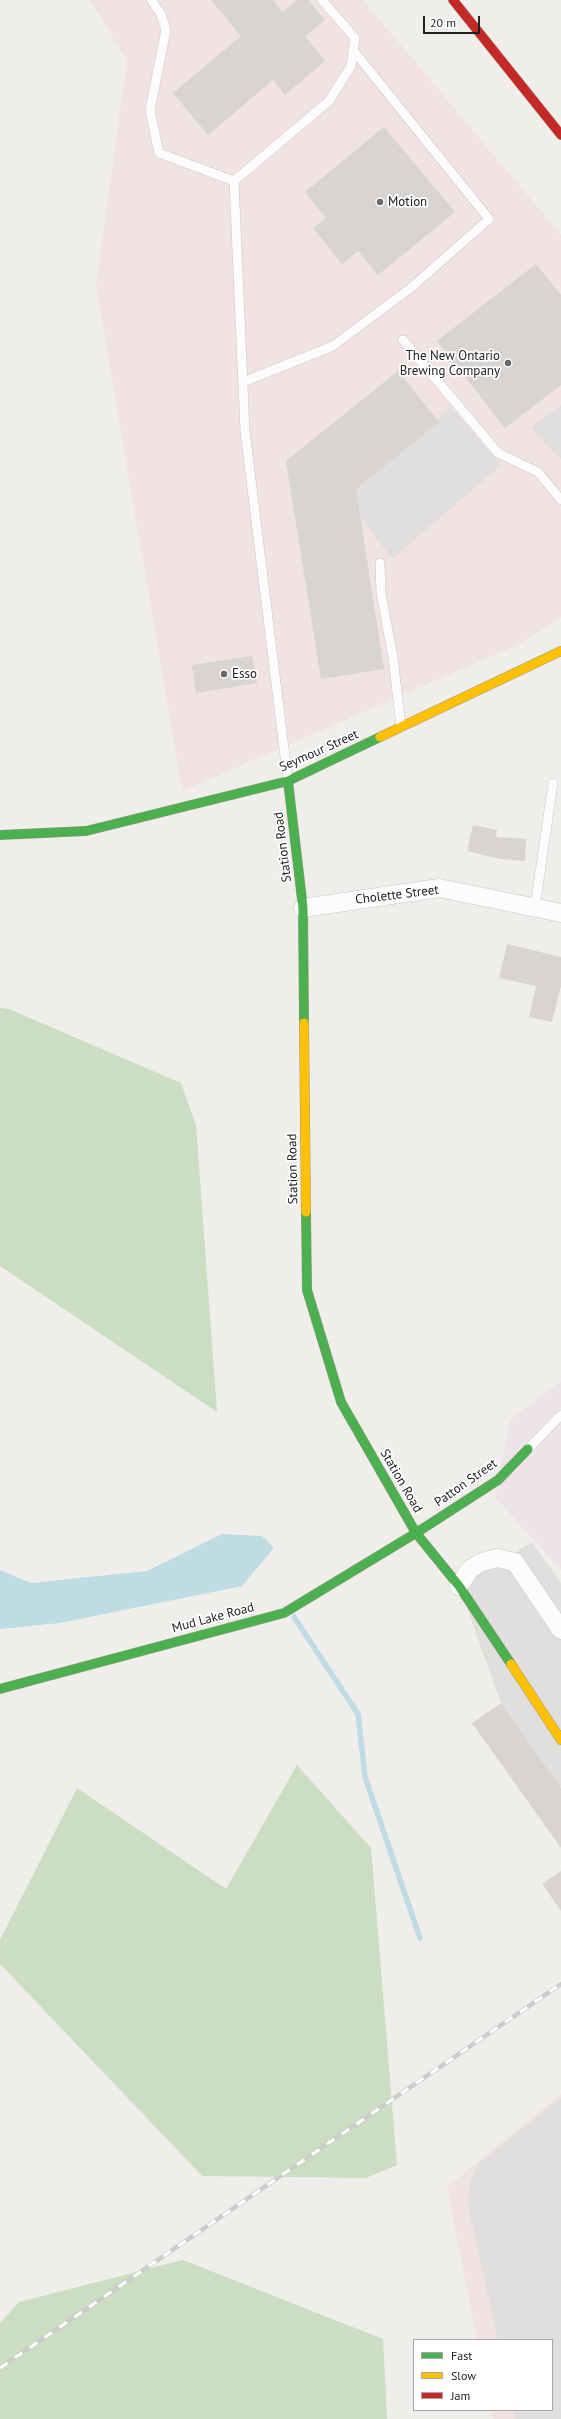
<!DOCTYPE html>
<html>
<head>
<meta charset="utf-8">
<style>
	body { margin:0 }
	#map { position:relative; width:561px; height:2419px; overflow:hidden; background:#f0eeeb; font-family:"PT Sans",sans-serif }
	canvas { display:block }
	.legend { position:absolute; left:413px; top:2339px; width:140px; height:72px; box-sizing:border-box; background:#fff; border:1px solid #a7a7a7; margin:0; padding:5px 7px; list-style:none; font-size:12px; color:#222 }
	.legend li { display:flex; align-items:center; gap:8px; height:20px }
	.legend b { width:20px; border:1px solid #a7a7a7 }
	.scale { position:absolute; left:423px; top:16px; width:57px; height:18px; box-sizing:border-box; border:2px solid #222; border-top:0; padding-left:5px; font-size:12px; line-height:14px; white-space:nowrap; color:#222; -webkit-text-stroke:3px #fff; paint-order:stroke }
</style>
</head>
<body>
<div id="map">
<canvas width="561" height="2419"></canvas>
<ul class="legend">
<li><b style="height:5px;background:#4caf50"></b>Fast</li>
<li><b style="height:5px;background:#ffc107"></b>Slow</li>
<li><b style="height:5px;background:#c62828"></b>Jam</li>
</ul>
<div class="scale">20 m</div>
</div>
<script>
const ctx = document.querySelector('canvas').getContext('2d');
ctx.lineJoin = 'round';
function fill(path, color) {
  ctx.fillStyle = color;
  ctx.fill(path, 'evenodd');
}
function toPath(rows) {
  const path = new Path2D();
  for (const r of rows) {
    path.moveTo(r[0], r[1]);
    for (let i = 2; i < r.length; i += 2) path.lineTo(r[i], r[i + 1]);
  }
  return path;
}
function strokePath(path, color, width, dash) {
  ctx.strokeStyle = color;
  ctx.lineWidth = width;
  ctx.lineCap = dash ? 'butt' : 'round';
  ctx.setLineDash(dash || []);
  ctx.stroke(path);
}
function drawText(font, color, halo, rows, align = 'center') {
  ctx.font = font + ' "PT Sans",sans-serif';
  ctx.lineWidth = 3.5;
  ctx.setLineDash([]);
  ctx.textBaseline = 'middle';
  ctx.strokeStyle = halo;
  ctx.fillStyle = color;
  for (const [text, x, y, turn = 0] of rows) {
    ctx.save();
    ctx.translate(x, y);
    ctx.rotate((+turn || 0) * Math.PI / 180);
    ctx.textAlign = isNaN(turn) ? turn : align;
    if (halo) ctx.strokeText(text, 0, 0);
    ctx.fillText(text, 0, 0);
    ctx.restore();
  }
}
const commercial = toPath([
	[90,0,363,0,561,235,561,618,515,646,182,791,96,285,127,60],
	[561,2094,561,2419,493,2419,491,2410,552,2410,552,2340,477,2340,447,2187]
]);
const industrial = toPath([
	[561,1381,561,1570,495,1497,510,1420]
]);
const forest = toPath([
	[0,1008,9,1009,181,1083,196,1125,217,1412,0,1266],
	[297,1765,371,1848,397,2165,366,2178,202,2176,0,1964,0,1940,77,1788,226,1889],
	[183,2260,383,2339,387,2419,0,2419,0,2323,19,2302]
]);
const parking = toPath([
	[561,405,561,459,531,427],
	[451,407,501,465,392,559,360,515,356,489],
	[532,1542,561,1583,561,1788,501,1703,459,1586],
	[561,2098,561,2419,515,2419,513,2410,552,2410,552,2340,498,2340,467,2203,470,2183,479,2163]
]);
const water = toPath([
	[222,1534,262,1536,274,1548,242,1586,60,1623,0,1629,0,1570,31,1583,147,1571]
]);
const stream = toPath([
	[294,1617,358,1714,365,1777,420,1938]
]);
const building = toPath([
	[211,0,273,0,283,12,297,0,308,0,325,20,305,36,325,61,285,95,273,80,208,135,173,93,241,36],
	[384,127,455,212,378,275,358,251,342,264,313,228,326,218,305,192],
	[536,264,561,295,561,385,505,428,437,341],
	[398,371,439,422,356,489,384,669,321,679,286,461],
	[252,656,257,683,196,693,192,665],
	[473,825,497,830,496,837,526,839,525,861,500,859,467,851],
	[507,944,561,957,561,986,552,1022,529,1017,536,986,499,978],
	[501,1703,561,1788,561,1848,472,1723],
	[561,1871,561,1911,542,1884]
]);
const lane = toPath([
	[151,0,161,14,166,30,150,110,159,153,234,181],
	[403,340,498,453,538,472,561,500],
	[243,382,333,346,412,287,489,219,353,50],
	[380,563,381,593,393,657,401,727],
	[288,781,245,431,234,181,329,101,351,66,355,38,322,0],
	[535,907,553,783],
	[528,1449,561,1415]
]);
const street = toPath([
	[303,908,439,888,561,913],
	[459,1586,470,1569,482,1562,497,1558,515,1562,561,1630]
]);
const fast = toPath([
	[288,781,303,908,304,1023],
	[0,835,86,831,288,781,380,737],
	[306,1212,307,1290,341,1402,416,1533,459,1586,511,1664],
	[0,1689,284,1613,416,1533,498,1480,528,1449]
]);
const slow = toPath([
	[380,737,561,651],
	[304,1023,306,1212],
	[511,1664,561,1740]
]);
const jam = toPath([
	[453,0,561,135]
]);
const rail = toPath([
	[0,2368,561,1984]
]);
const markers = [
	[380,202,4,"#6a6968"],
	[508,363,4,"#6a6968"],
	[224,674,4,"#6a6968"]
];
const poiNames = [
	["Motion",388,202],
	["The New Ontario",500,356,"right"],
	["Brewing Company",500,371,"right"],
	["Esso",232,674]
];
const streetNames = [
	["Seymour Street",319,751,-24],
	["Station Road",283,847,-97],
	["Cholette Street",397,895,-7],
	["Station Road",293,1169,-91],
	["Station Road",401,1481,60],
	["Patton Street",466,1483,-35],
	["Mud Lake Road",213,1618,-15]
];
fill(commercial, '#f1e3e1');
fill(industrial, '#ede4e9');
fill(forest, '#cbdec1');
fill(parking, '#e0dfde');
fill(water, '#bfdbe3');
strokePath(stream, '#bfdbe3', 5.5);
fill(building, '#d7d4d2');
strokePath(lane, '#c9c8c7', 10);
strokePath(street, '#c9c8c7', 19);
strokePath(fast, '#999a82', 10);
strokePath(slow, '#999a82', 10);
strokePath(jam, '#999a82', 10);
strokePath(lane, '#fdfcfc', 9);
strokePath(street, '#fdfcfc', 18);
strokePath(fast, '#4caf50', 9);
strokePath(slow, '#ffc107', 9);
strokePath(jam, '#c62828', 9);
strokePath(rail, '#ccc', 4.5);
strokePath(rail, '#fff', 3, [9]);
for (const [x, y, r, color] of markers) {
  const dot = new Path2D();
  dot.arc(x, y, r, 0, 2 * Math.PI);
  ctx.fillStyle = color;
  ctx.fill(dot);
  strokePath(dot, '#fff', 1.5);
}
drawText('13px', '#222', '#fff', poiNames, 'left');
drawText('13px', '#222', '#fff', streetNames);
</script>
</body>
</html>
